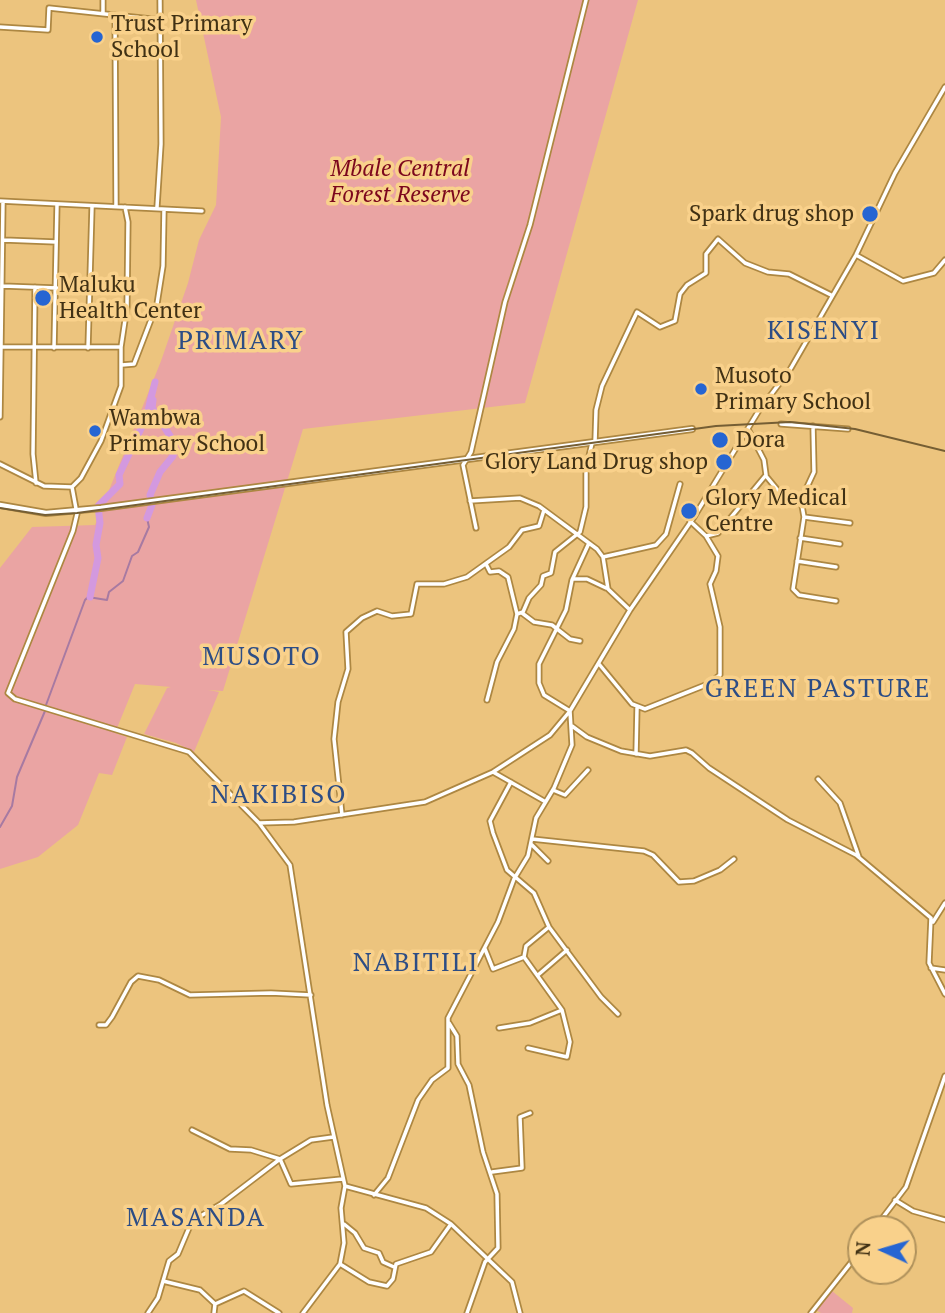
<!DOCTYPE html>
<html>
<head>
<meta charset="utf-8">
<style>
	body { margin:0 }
	#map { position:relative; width:945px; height:1313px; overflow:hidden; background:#ecc47e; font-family:"PT Serif",serif }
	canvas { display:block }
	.north { position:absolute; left:847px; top:1215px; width:70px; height:70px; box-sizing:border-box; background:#f9d18b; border:2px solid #af915b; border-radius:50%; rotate:274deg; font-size:19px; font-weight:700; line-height:28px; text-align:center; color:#413114 }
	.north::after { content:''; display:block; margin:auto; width:24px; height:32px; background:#2665d2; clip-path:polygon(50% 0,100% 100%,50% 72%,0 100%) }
</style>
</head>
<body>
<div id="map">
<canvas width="945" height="1313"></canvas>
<div class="north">N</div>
</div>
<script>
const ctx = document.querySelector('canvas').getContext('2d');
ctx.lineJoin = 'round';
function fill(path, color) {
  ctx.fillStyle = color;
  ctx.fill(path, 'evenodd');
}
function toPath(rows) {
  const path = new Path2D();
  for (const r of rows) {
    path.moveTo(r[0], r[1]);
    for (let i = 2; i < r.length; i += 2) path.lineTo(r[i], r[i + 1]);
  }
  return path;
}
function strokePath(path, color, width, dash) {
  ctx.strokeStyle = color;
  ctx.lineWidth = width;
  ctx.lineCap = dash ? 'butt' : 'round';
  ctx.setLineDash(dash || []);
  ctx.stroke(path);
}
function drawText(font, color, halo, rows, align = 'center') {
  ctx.font = font + ' "PT Serif",serif';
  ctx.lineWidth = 7;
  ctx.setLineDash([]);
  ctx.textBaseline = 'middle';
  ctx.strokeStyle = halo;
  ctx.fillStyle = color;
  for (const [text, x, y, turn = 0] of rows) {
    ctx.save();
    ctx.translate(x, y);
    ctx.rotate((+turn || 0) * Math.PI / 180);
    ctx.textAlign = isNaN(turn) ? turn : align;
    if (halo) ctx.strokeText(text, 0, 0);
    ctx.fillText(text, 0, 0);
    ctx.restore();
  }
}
const green = toPath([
	[196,0,638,0,525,403,303,429,223,691,208,690,219,692,194,752,176,743,144,734,167,688,171,687,135,684,115,733,127,737,112,775,99,773,78,825,38,857,0,869,0,568,32,527,95,525,161,361,188,283,199,240,216,205,221,117],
	[832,1291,853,1308,852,1313,821,1313,816,1310]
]);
const stream = toPath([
	[46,705,85,600,88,597,107,600,109,592,123,581,132,556,138,552,149,527,147,518],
	[0,827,12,806,17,777,45,711]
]);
const river = toPath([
	[147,518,152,505,150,495,160,472,173,456,174,442,152,408,153,400],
	[90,597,98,558,96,545,100,523,98,506,120,484,119,475,146,418,155,382]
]);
const street = toPath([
	[103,13,103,0],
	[115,15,116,206],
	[0,27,48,30,49,8,161,20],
	[0,201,202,211],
	[157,207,161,144,160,0],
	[4,240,56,242],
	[856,255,903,281,934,273,945,260],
	[3,286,57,288],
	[35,287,33,454,36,483],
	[1,347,121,347],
	[54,348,57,205],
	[88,348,92,207],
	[122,365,134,364,157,304,163,266,164,210],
	[0,417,3,202],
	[781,424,848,429],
	[813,426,814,472,801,500,804,517,793,589,799,595,836,601],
	[595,442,596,410,602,386,637,312,660,327,675,321,680,294,687,285,706,273,706,254,718,239,745,263,768,272,789,274,831,295],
	[0,464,44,486,72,487,81,478,101,441,121,386,121,347,127,307,128,222,125,207],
	[766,476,785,499,800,504],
	[72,487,77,514,73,531,8,693,15,699,189,752,259,823,290,865,327,1105,345,1186,341,1208,344,1243,340,1264,303,1313],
	[470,501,520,498,539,506,597,549,603,557,608,589,630,610],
	[804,517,850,523],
	[476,528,463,465,471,452,505,302,530,225,586,0],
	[706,536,718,533,766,475,764,460,748,429],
	[800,538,840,544],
	[603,557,656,545,666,534,680,484],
	[797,561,836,567],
	[486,564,490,572,499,571,508,577,517,614,514,629,497,662,487,700],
	[574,579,587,579,606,588],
	[522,613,534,622,552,625,570,639,580,641],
	[517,614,523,612,529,598,541,585,543,576,551,573,555,552,580,532,586,507,586,469,592,443],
	[599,664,632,704,645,709,708,684,720,675,720,627,710,584,716,571,718,556,706,536,690,521],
	[572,726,587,737,621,751,650,756,686,750,692,753,709,768,788,820,856,855,931,918,929,963,945,994],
	[636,754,637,708],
	[493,772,544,801],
	[818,779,840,803,859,857],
	[511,782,490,821,493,833,507,870,534,893,549,927,526,946,524,957],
	[553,790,565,795,588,770],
	[342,815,334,739,338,702,348,669,346,632,362,618,377,611,392,616,411,614,417,584,444,584,467,577,509,547,522,530,539,526,544,510],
	[259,823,294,822,425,802,493,772,550,735,570,711,630,610,694,517,758,412,791,368,856,255,895,173,945,87],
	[532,839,644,851,653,855,679,882,694,881,720,870,734,859],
	[531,844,548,861],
	[933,922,945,903],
	[549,927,601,997,618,1014],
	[485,949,493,969,524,957,562,1010,570,1042,567,1057,528,1048],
	[931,968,945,970],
	[538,975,567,950],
	[449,1023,457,1036,458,1064,469,1085,483,1152,497,1194,498,1248,485,1262,467,1313],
	[99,1025,106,1025,112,1017,131,982,138,976,159,980,190,995,271,993,311,995],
	[499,1028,530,1023,562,1010],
	[333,1137,311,1140,280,1159,291,1184,342,1179],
	[492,1172,522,1168,520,1117,530,1113],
	[345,1186,426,1208,451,1224,512,1282,520,1313],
	[374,1195,388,1178,418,1100,432,1080,448,1068,448,1018,498,922,514,879,528,856,536,818,554,788,572,745,570,711,544,695,539,683,539,664,566,610,572,580,589,543],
	[895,1200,913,1211,945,1220],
	[344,1224,355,1233,364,1248,379,1253,383,1262,394,1267],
	[874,1229,906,1187,945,1076],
	[340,1264,369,1282,387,1286,393,1279,396,1264,431,1252,451,1224],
	[163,1281,200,1290,215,1304],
	[148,1313,158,1298,169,1261,178,1254,189,1228,199,1217,221,1204,280,1159,251,1150,230,1149,192,1130],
	[214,1313,215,1304,244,1291,279,1313],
	[811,1313,861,1250]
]);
const secondary = toPath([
	[0,505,46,513,101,508,692,429]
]);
const rail = toPath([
	[0,508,45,515,77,513,716,426,790,422,855,429,945,451]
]);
const markers = [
	[97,37,7,"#2665d2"],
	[870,214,9,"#2665d2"],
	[43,298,9,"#2665d2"],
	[701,389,7,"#2665d2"],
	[95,431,7,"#2665d2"],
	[720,440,9,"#2665d2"],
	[724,462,9,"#2665d2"],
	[689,511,9,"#2665d2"]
];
const poiNames = [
	["Trust Primary",111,24],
	["School",111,50],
	["Spark drug shop",854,214,"right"],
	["Maluku",59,285],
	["Health Center",59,311],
	["Musoto",715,376],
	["Primary School",715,402],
	["Wambwa",109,418],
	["Primary School",109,444],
	["Dora",736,440],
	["Glory Land Drug shop",708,462,"right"],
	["Glory Medical",705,498],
	["Centre",705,524]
];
const parkNames = [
	["Mbale Central",400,169],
	["Forest Reserve",400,195]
];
const quarterNames = [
	["KISENYI",824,332],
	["PRIMARY",241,342],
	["MUSOTO",262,658],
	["GREEN PASTURE",818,690],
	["NAKIBISO",279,796],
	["NABITILI",416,964],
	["MASANDA",196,1219]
];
fill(green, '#eaa4a3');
strokePath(stream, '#a77aa2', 2);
strokePath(river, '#d399df', 7);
strokePath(street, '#ad8742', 7);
strokePath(secondary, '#ad8742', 8);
strokePath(street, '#fff', 3.5);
strokePath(secondary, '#fff', 4.5);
strokePath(rail, '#755e34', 2);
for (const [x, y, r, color] of markers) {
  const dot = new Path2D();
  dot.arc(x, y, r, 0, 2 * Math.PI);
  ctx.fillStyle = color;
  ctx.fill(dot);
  strokePath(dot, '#f9d18b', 2.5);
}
drawText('23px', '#413114', '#f9d18b', poiNames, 'left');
drawText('italic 23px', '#7c071d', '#f9d18b', parkNames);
ctx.letterSpacing = '2px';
drawText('26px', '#2d4d85', '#f9d18b', quarterNames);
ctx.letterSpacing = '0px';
</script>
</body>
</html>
